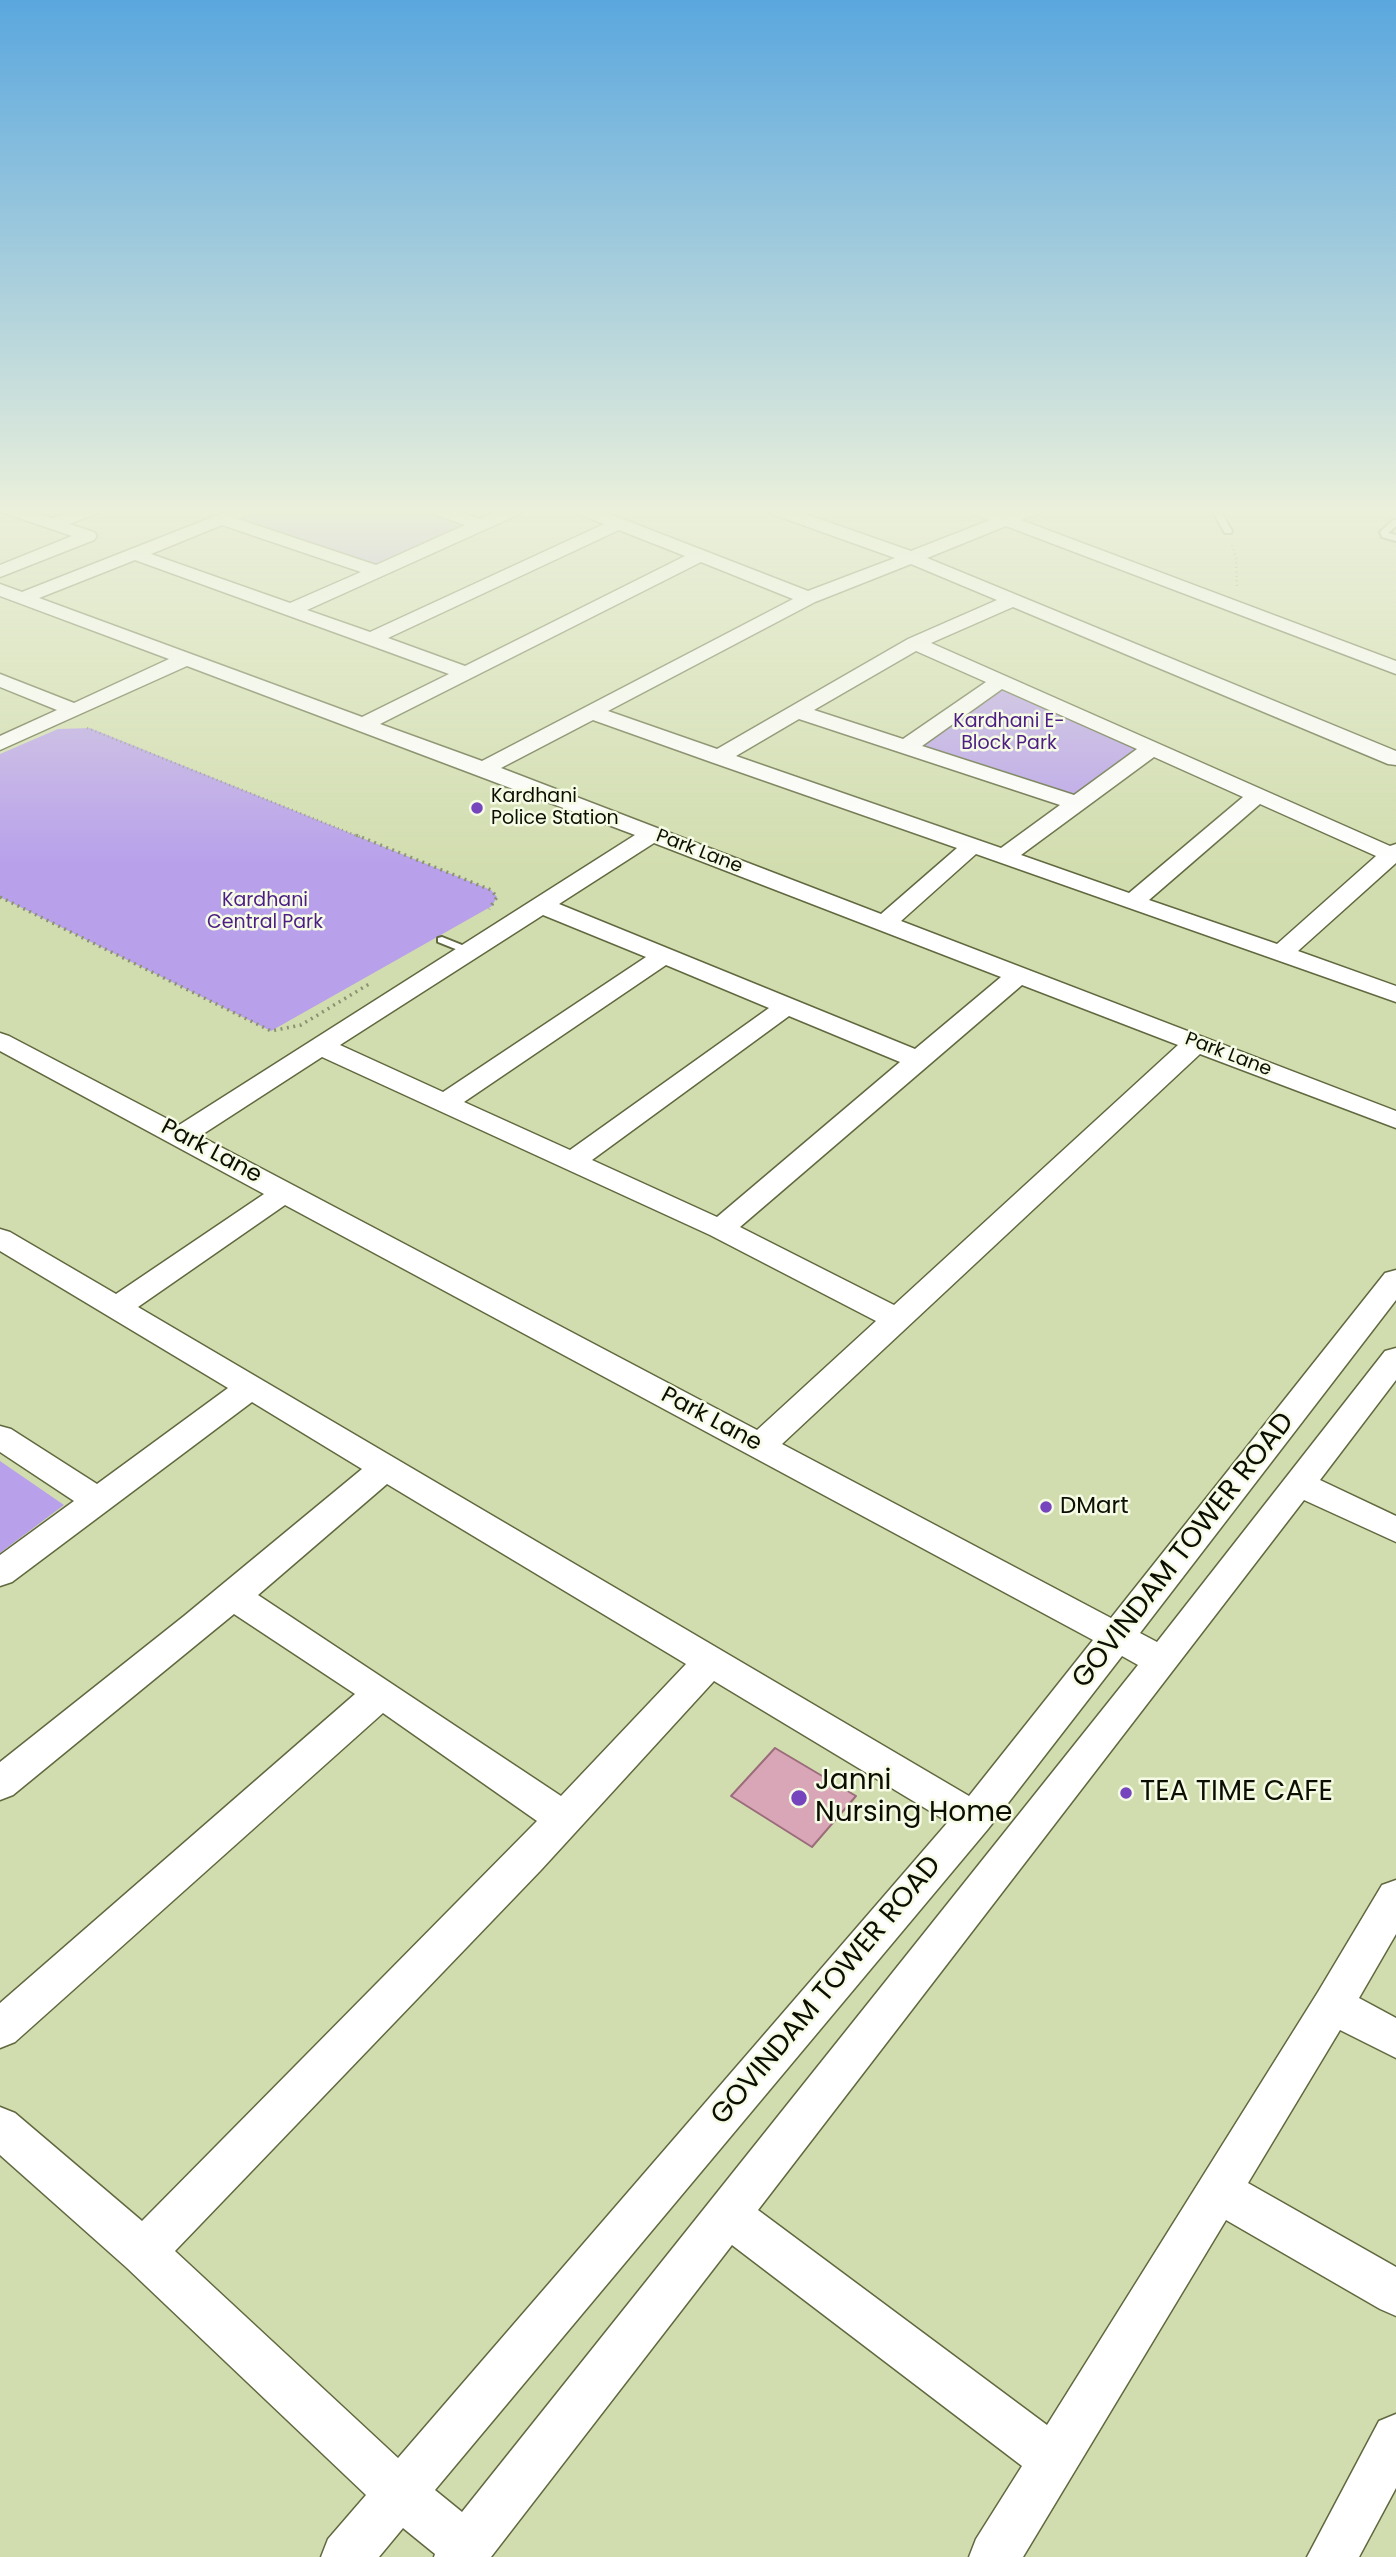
<!DOCTYPE html>
<html>
<head>
<meta charset="utf-8">
<style>
	body { margin:0 }
	canvas { display:block; background:#d2ddaf }
</style>
</head>
<body>
<canvas width="1396" height="2557"></canvas>
<script>
const ctx = document.querySelector('canvas').getContext('2d');
ctx.lineJoin = 'round';
function fill(path, color) {
  ctx.fillStyle = color;
  ctx.fill(path, 'evenodd');
}
function toPath(rows) {
  const path = new Path2D();
  for (const r of rows) {
    path.moveTo(r[0], r[1]);
    for (let i = 2; i < r.length; i += 2) path.lineTo(r[i], r[i + 1]);
  }
  return path;
}
function strokePath(path, color, width, dash) {
  ctx.strokeStyle = color;
  ctx.lineWidth = width;
  ctx.lineCap = dash ? 'butt' : 'round';
  ctx.setLineDash(dash || []);
  ctx.stroke(path);
}
function drawText(font, color, halo, rows, align = 'center') {
  ctx.font = font + ' Poppins,sans-serif';
  ctx.lineWidth = 5;
  ctx.setLineDash([]);
  ctx.textBaseline = 'middle';
  ctx.strokeStyle = halo;
  ctx.fillStyle = color;
  for (const [text, x, y, turn = 0] of rows) {
    ctx.save();
    ctx.translate(x, y);
    ctx.rotate((+turn || 0) * Math.PI / 180);
    ctx.textAlign = isNaN(turn) ? turn : align;
    if (halo) ctx.strokeText(text, 0, 0);
    ctx.fillText(text, 0, 0);
    ctx.restore();
  }
}
const green = toPath([
	[248,509,437,509,480,525,376,571,221,520],
	[1001,681,1152,748,1077,803,906,747],
	[90,728,491,890,497,897,492,906,271,1031,0,897,0,754,58,729],
	[0,1461,64,1505,0,1553]
]);
const building = toPath([
	[775,1748,856,1796,812,1847,731,1796,775,1748]
]);
const pathFar1 = toPath([
	[1232,545,1236,557,1237,588],
	[87,728,360,837]
]);
const path = toPath([
	[356,835,491,890,497,897,489,909],
	[0,897,271,1031,301,1025,369,984]
]);
const lane = toPath([
	[1211,509,1219,509,1232,531,1231,533,1225,533,1211,509],
	[1393,520,1396,520,1396,526,1388,533,1396,535,1396,541,1382,537,1380,532,1393,520],
	[442,937,472,949,474,951,468,954,438,942,438,938,442,937]
]);
const street = toPath([
	[1,509,26,509,52,518,77,509,101,509,98,513,69,524,94,532,97,536,94,540,0,577,0,565,72,536,4,513,1,509],
	[233,509,257,509,254,513,238,519,376,565,465,525,431,513,428,509,453,509,480,519,502,509,525,509,522,513,307,610,370,632,604,524,576,513,573,509,597,509,808,591,895,558,769,513,766,509,791,509,911,551,990,520,970,513,967,509,991,509,1005,514,1019,509,1043,509,1040,513,1021,520,1396,661,1396,674,1006,526,927,558,1396,751,1396,765,1388,764,1013,607,931,643,1390,846,1396,844,1396,863,1298,951,1396,986,1396,1002,976,854,901,921,1396,1111,1396,1128,1200,1054,782,1444,1111,1618,1385,1273,1396,1270,1396,1300,1140,1633,1157,1642,1385,1351,1396,1348,1396,1380,1320,1480,1396,1516,1396,1542,1304,1500,758,2210,1047,2425,1318,1992,1382,1885,1396,1880,1396,1934,1359,1998,1396,2018,1396,2058,1340,2030,1248,2183,1396,2267,1396,2316,1380,2309,1226,2220,1023,2557,969,2557,976,2539,1022,2466,732,2245,491,2557,434,2557,435,2554,403,2528,379,2557,321,2557,328,2539,366,2495,127,2268,0,2155,0,2107,15,2113,142,2221,537,1821,383,1713,15,2042,0,2048,0,2003,355,1694,234,1614,13,1795,0,1800,0,1762,184,1616,362,1469,252,1402,12,1582,0,1586,0,1555,74,1501,0,1452,0,1426,11,1429,97,1484,228,1388,0,1251,0,1229,10,1232,116,1294,264,1194,0,1051,0,1033,9,1036,179,1125,635,835,187,666,0,750,0,736,57,710,0,687,0,674,74,703,169,659,0,596,0,584,22,592,233,509],
	[222,525,361,572,290,603,151,554,222,525],
	[619,530,685,556,465,666,388,638,619,530],
	[135,560,364,643,449,674,362,717,39,598,135,560],
	[701,562,793,599,482,761,380,724,701,562],
	[911,564,997,600,908,639,717,749,608,711,815,602,911,564],
	[916,651,986,682,903,739,814,710,916,651],
	[1002,689,1137,749,1074,795,922,746,1002,689],
	[799,719,1060,805,1001,848,736,756,799,719],
	[593,720,711,762,957,848,881,914,501,768,593,720],
	[1154,757,1243,797,1129,893,1021,855,1154,757],
	[1260,804,1376,856,1277,944,1149,900,1260,804],
	[654,843,1001,977,915,1049,559,904,654,843],
	[543,915,646,957,443,1092,340,1045,543,915],
	[666,965,769,1008,570,1150,464,1102,666,965],
	[1022,985,1178,1045,894,1305,740,1227,1022,985],
	[789,1016,900,1062,717,1217,592,1160,789,1016],
	[322,1057,710,1235,876,1321,757,1430,200,1136,322,1057],
	[285,1205,1093,1640,969,1796,138,1307,285,1205],
	[387,1484,686,1664,561,1796,258,1595,387,1484],
	[1122,1656,1138,1665,462,2512,435,2490,988,1829,1122,1656],
	[714,1681,948,1822,398,2458,175,2251,541,1870,714,1681],
	[1396,2414,1396,2488,1359,2557,1307,2557,1379,2421,1396,2414]
]);
const markers = [
	[477,808,7,"#7645bd"],
	[1046,1507,7,"#7645bd"],
	[1126,1793,7,"#7645bd"],
	[799,1798,9,"#7645bd"]
];
const farParknames = [
	["Kardhani E-",1009,722],
	["Block Park",1009,744],
	["Kardhani",265,901],
	["Central Park",265,923]
];
const farPoinames = [
	["Kardhani",491,797],
	["Police Station",491,819]
];
const farStreetnames = [
	["Park Lane",699,852,21],
	["Park Lane",1228,1055,21]
];
const streetNames = [
	["Park Lane",211,1152,28],
	["Park Lane",711,1420,28]
];
const poiNames = [
	["DMart",1060,1507]
];
const nearStreetnames = [
	["GOVINDAM TOWER ROAD",1184,1551,-52],
	["GOVINDAM TOWER ROAD",827,1991,-50]
];
const nearPoinames = [
	["Janni",815,1782],
	["Nursing Home",815,1814],
	["TEA TIME CAFE",1140,1793]
];
fill(green, '#b8a0eb');
fill(building, '#d8a6b6');
strokePath(building, '#9b6d7b', 2);
strokePath(lane, '#60683f', 4);
strokePath(street, '#60683f', 3);
strokePath(pathFar1, '#8a9270', 2.5, [1, 3.5]);
strokePath(path, '#8a9270', 3.5, [2, 4.5]);
fill(lane, '#fff');
fill(street, '#fff');
const sky = ctx.createLinearGradient(0, 0, 0, 867);
sky.addColorStop(0, '#5aa7de');
sky.addColorStop(0.59, '#ebf0db');
sky.addColorStop(1, '#ebf0db00');
ctx.fillStyle = sky;
ctx.fillRect(0, 0, 1396, 867);
for (const [x, y, r, color] of markers) {
  const dot = new Path2D();
  dot.arc(x, y, r, 0, 2 * Math.PI);
  ctx.fillStyle = color;
  ctx.fill(dot);
  strokePath(dot, '#f5fbe4', 2.5);
}
drawText('19px', '#4c1e85', '#f5fbe4', farParknames);
drawText('19px', '#0b0e01', '#f5fbe4', farPoinames, 'left');
drawText('19px', '#0b0e01', '#f5fbe4', farStreetnames);
drawText('23px', '#0b0e01', '#f5fbe4', streetNames);
drawText('23px', '#0b0e01', '#f5fbe4', poiNames, 'left');
drawText('28px', '#0b0e01', '#f5fbe4', nearStreetnames);
drawText('28px', '#0b0e01', '#f5fbe4', nearPoinames, 'left');
</script>
</body>
</html>
